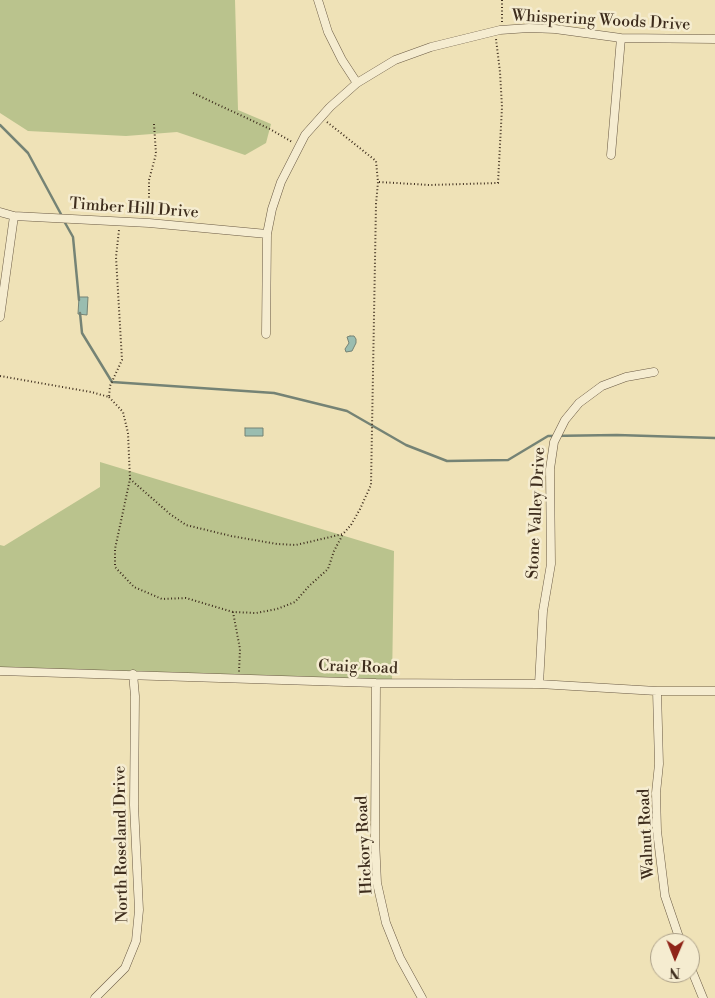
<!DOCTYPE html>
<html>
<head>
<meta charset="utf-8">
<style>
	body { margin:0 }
	#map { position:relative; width:715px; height:998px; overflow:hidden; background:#efe2b7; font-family:"Libre Bodoni",serif }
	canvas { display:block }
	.north { position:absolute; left:650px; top:933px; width:50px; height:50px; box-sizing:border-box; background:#f5ecd0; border:1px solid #aca088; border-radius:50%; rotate:181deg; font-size:14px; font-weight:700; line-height:20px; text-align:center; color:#3e2d1d }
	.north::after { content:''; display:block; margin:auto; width:18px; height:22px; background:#8f2418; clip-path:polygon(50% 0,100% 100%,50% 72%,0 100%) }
</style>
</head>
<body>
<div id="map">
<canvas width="715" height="998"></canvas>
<div class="north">N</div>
</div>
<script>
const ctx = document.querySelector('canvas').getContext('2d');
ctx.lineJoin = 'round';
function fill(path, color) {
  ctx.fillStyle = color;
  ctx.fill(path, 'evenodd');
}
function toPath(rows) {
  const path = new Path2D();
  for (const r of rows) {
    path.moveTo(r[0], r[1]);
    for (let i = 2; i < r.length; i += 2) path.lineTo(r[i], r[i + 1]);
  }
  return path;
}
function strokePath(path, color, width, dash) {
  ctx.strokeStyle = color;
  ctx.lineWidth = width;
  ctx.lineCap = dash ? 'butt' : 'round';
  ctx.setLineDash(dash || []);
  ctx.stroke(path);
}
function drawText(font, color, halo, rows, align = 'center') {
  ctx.font = font + ' "Libre Bodoni",serif';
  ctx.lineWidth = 5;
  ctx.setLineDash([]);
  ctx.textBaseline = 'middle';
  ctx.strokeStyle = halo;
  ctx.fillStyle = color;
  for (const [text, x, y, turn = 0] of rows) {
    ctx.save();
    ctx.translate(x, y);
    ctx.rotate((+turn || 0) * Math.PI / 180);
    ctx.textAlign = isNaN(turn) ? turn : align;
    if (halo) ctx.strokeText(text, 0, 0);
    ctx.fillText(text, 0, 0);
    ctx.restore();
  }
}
const green = toPath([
	[0,0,235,0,238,110,271,124,266,143,245,155,177,132,126,136,28,131,0,113],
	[100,462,394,551,392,683,0,671,0,545,4,546,100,487]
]);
const water = toPath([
	[79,297,88,297,87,315,78,314,79,297],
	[350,336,354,336,356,339,356,343,352,351,346,352,345,349,349,343,347,337,350,336],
	[245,428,263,428,263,436,245,436,245,428]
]);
const stream = toPath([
	[0,125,28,153,62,216],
	[64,221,73,237,79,300],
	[80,313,82,333,112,382,274,393,347,411,406,445,447,461,508,460,548,436,617,435,715,438]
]);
const path = toPath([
	[502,0,502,23],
	[193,93,270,129,292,142],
	[327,122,376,161,378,182,376,204,371,485,360,509,351,525,343,534],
	[379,182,430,185,498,183,502,107,500,72,496,39],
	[149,215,149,180,156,154,154,124],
	[0,376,91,392,109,397,110,386,122,360,116,257,119,230],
	[109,397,123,412,128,433,130,479],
	[233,612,186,598,162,599,134,587,115,567,115,549,130,479,170,514,186,525,231,536,277,544,296,545,343,534,334,551,328,569,309,586,295,602,277,609,256,613,233,612,240,649,239,672]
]);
const street = toPath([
	[318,0,328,32,342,60,357,83],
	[611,155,621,38],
	[0,212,14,216,149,223,267,234],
	[0,317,14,216],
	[266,334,267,234,272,209,281,182,305,135,330,107,357,83,395,60,431,47,500,30,529,28,555,29,621,38,715,39],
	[0,671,376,683,539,684,657,691,715,691],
	[376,683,375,839,377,883,386,923,400,958,422,998],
	[539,684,543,611,551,564,550,469,554,442,565,420,579,403,602,386,626,377,654,372],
	[657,691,659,764,656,793,657,831,665,896,681,943],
	[690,966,703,998],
	[95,998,125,968,136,941,139,910,134,805,135,696,133,674]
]);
const streetNames = [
	["Whispering Woods Drive",601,21,3],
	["Timber Hill Drive",134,209,4],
	["Stone Valley Drive",537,513,-87],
	["Craig Road",358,668,2],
	["Walnut Road",647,834,-93],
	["North Roseland Drive",122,844,-91],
	["Hickory Road",365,845,-93]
];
fill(green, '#bac38d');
fill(water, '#9abdb0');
strokePath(water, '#758375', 1);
strokePath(stream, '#758375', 2.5);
strokePath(street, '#6a5a44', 9);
strokePath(path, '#3e2d1d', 2, [1, 2.5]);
strokePath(street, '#f5ecd0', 8);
drawText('16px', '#3e2d1d', '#f5ecd0', streetNames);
</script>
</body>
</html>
